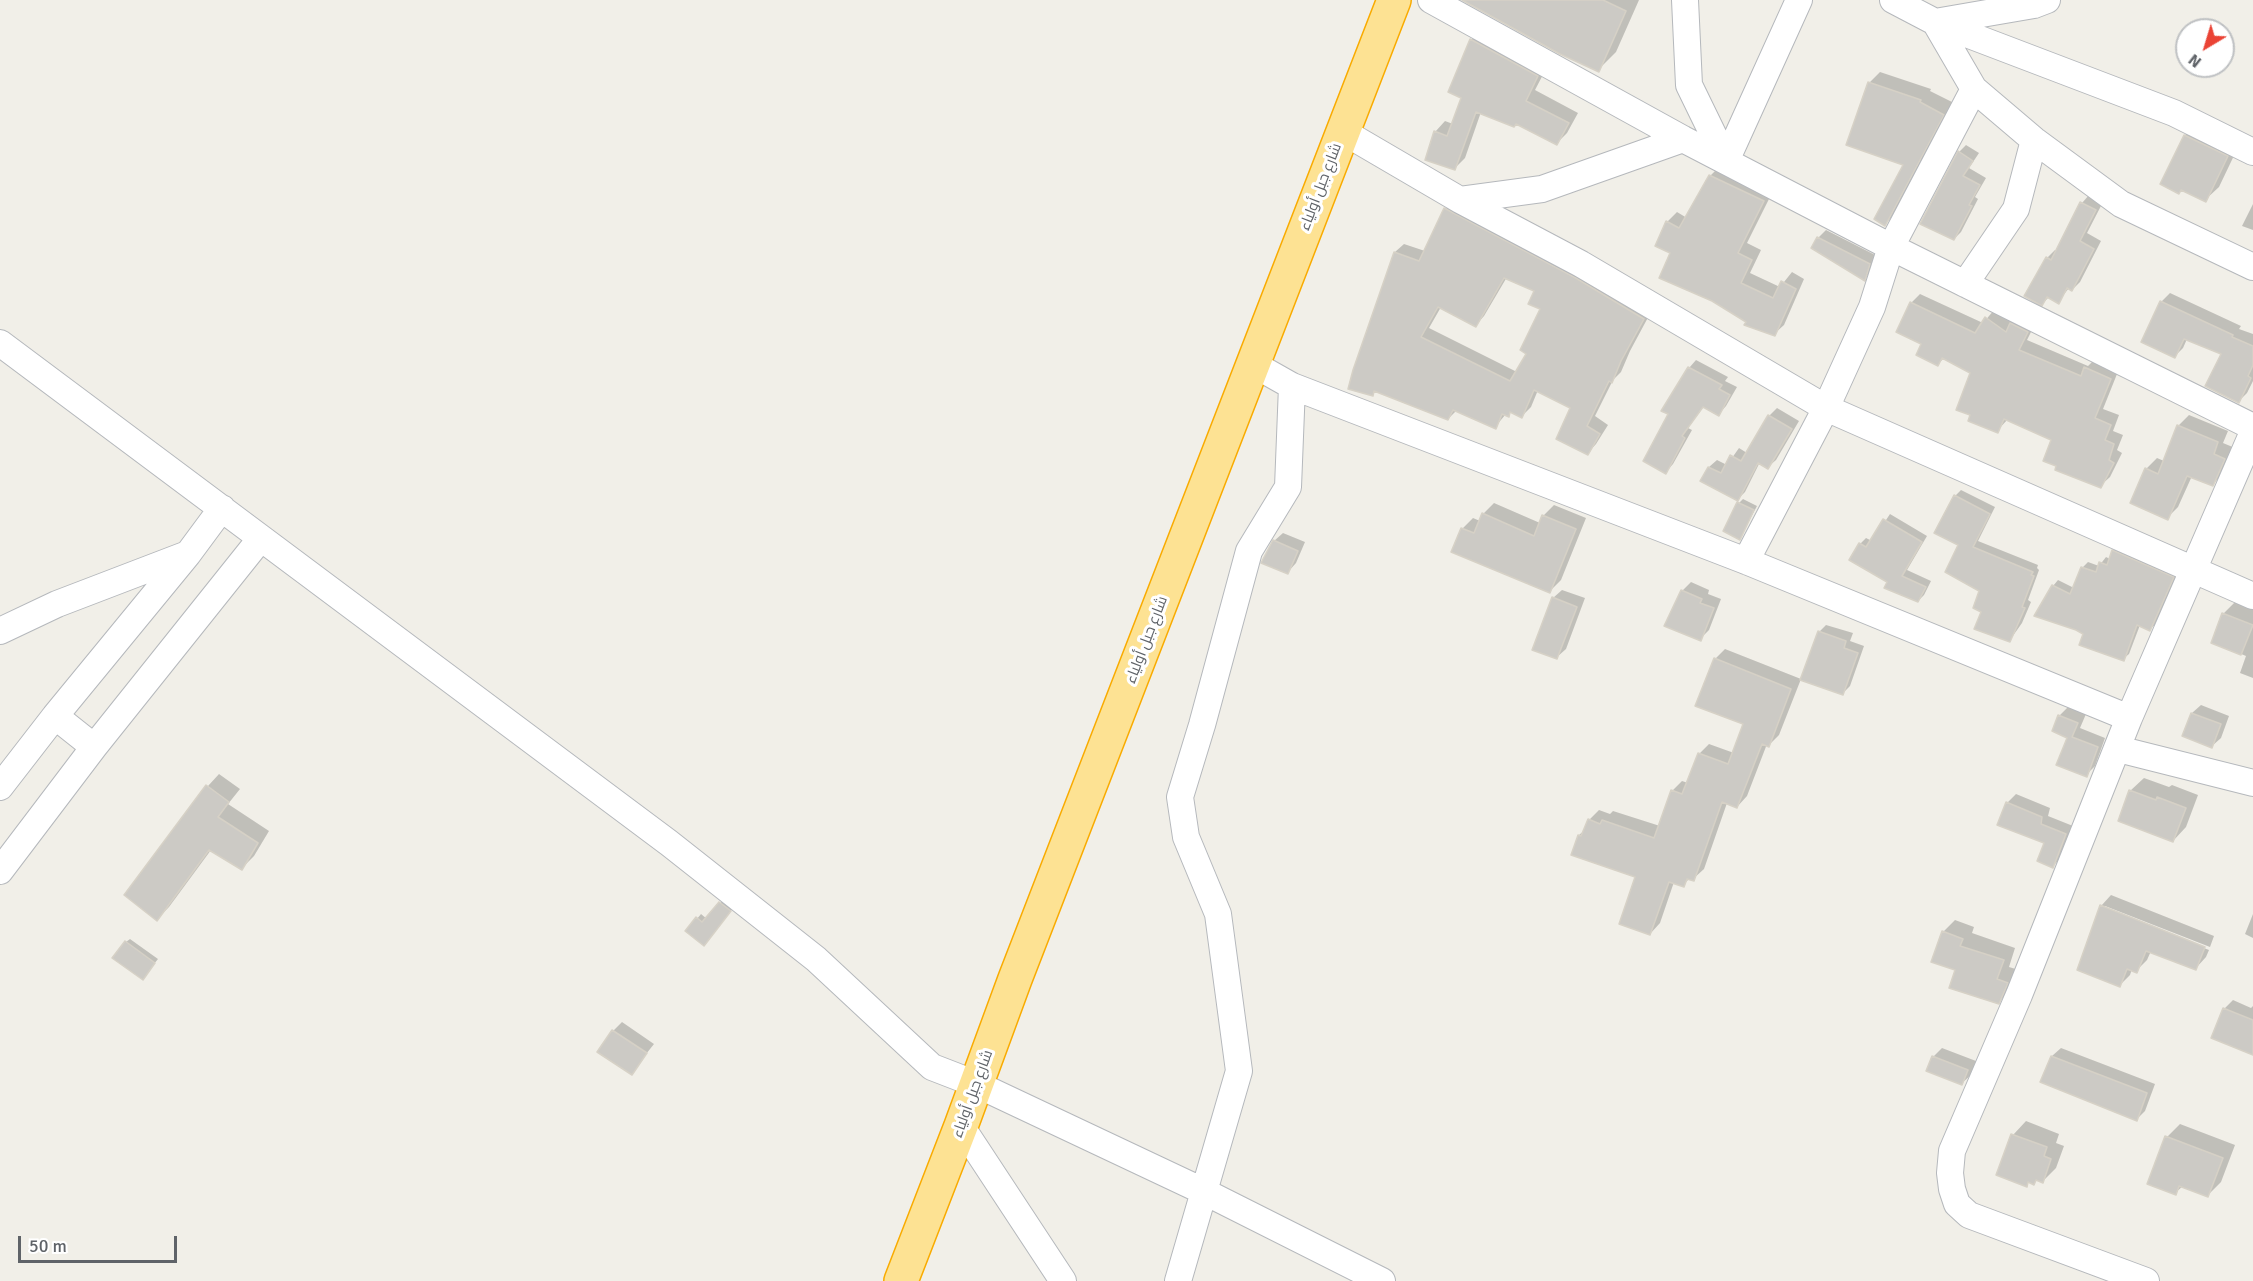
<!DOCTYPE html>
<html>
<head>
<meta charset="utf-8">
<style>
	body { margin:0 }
	#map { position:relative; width:2253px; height:1281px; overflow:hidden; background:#f1efe8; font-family:Signika,sans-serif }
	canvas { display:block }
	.north { position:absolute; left:2175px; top:18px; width:60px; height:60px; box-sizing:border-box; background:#fff; border:2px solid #bfc1c3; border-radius:50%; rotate:218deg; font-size:16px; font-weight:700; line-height:24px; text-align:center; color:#5f6368 }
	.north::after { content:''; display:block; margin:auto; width:21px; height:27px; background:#ea4335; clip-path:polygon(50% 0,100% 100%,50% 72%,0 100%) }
	.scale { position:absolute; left:18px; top:1236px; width:159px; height:27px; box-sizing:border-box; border:3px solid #5f6368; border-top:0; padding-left:8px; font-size:18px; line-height:21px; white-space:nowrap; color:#5f6368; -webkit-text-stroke:4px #fff; paint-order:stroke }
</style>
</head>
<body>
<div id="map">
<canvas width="2253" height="1281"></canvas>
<div class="north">N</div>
<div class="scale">50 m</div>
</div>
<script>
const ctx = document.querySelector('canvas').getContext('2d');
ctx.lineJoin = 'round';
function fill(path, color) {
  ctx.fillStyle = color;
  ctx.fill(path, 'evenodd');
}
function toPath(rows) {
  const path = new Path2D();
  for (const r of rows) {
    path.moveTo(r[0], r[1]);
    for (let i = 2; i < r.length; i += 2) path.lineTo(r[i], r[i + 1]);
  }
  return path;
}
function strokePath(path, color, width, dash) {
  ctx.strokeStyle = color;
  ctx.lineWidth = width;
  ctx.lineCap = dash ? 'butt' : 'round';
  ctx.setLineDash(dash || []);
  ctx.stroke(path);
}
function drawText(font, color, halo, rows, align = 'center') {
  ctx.font = font + ' Signika,Cairo,sans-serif';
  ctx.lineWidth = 6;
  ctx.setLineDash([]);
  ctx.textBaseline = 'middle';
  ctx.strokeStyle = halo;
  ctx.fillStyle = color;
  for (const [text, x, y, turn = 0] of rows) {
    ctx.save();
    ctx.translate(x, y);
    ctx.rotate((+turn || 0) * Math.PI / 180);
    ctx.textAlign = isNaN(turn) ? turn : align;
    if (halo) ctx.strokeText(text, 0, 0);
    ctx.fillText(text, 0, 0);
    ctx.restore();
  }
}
const shadow = toPath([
	[1472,0,1639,0,1616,52,1598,70],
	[1482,29,1548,65,1535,90,1578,113,1567,133,1557,143,1517,122,1481,112,1465,158,1454,169,1435,132,1445,121,1453,124,1463,97,1450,92,1471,40],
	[1880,72,1931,89,1930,91,1954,103,1896,213,1885,224,1905,164,1869,83],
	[2198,122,2240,143,2219,187,2205,200,2182,188,2162,183,2185,135],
	[1966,145,1979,153,1969,168,1986,178,1975,197,1978,199,1961,232,1954,239,1959,152],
	[1720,166,1773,191,1747,243,1761,250,1750,273,1780,287,1792,272,1804,279,1784,325,1774,334,1748,321,1672,252,1667,222,1677,212,1687,218,1710,176],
	[2089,195,2103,202,2087,233,2101,241,2080,282,2072,290,2069,288,2058,302,2049,297,2042,304,2047,258,2055,250,2057,251,2082,203],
	[1454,200,1652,310,1630,351,1621,372,1613,380,1595,416,1608,425,1596,444,1588,453,1572,407,1538,390,1531,407,1522,416,1512,411,1508,415,1506,414,1495,427,1457,410,1448,419,1377,390,1372,394,1354,370,1395,252,1404,244,1425,251,1446,209],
	[1507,277,1536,291,1542,309,1528,354,1517,372,1429,328,1441,307,1476,325,1484,316],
	[2253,204,2253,230,2242,226],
	[1826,230,1877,256,1872,271,1864,279,1818,238],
	[2170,293,2241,326,2239,329,2253,334,2253,381,2247,393,2239,401,2223,353,2187,339,2183,348,2174,357,2161,302],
	[1920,294,1983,323,1995,309,2036,322,2027,340,2088,366,2095,359,2119,369,2103,409,2119,415,2113,431,2123,435,2117,450,2122,453,2110,477,2100,486,2053,440,2008,419,1997,431,1972,373,1944,358,1938,364,1923,343,1911,303],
	[1696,360,1728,377,1725,381,1737,387,1726,406,1719,414,1704,406,1688,428,1692,430,1673,464,1666,472,1670,414,1689,368],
	[1777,408,1799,421,1776,460,1768,467,1760,462,1745,492,1738,499,1702,480,1709,467,1717,460,1727,465,1739,448,1747,453,1769,416],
	[2189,415,2228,431,2223,443,2235,448,2224,473,2213,484,2192,476,2178,507,2167,518,2146,469,2157,458,2164,461,2178,426],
	[1961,490,1995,507,1978,541,2038,565,2037,568,2039,570,2028,600,2031,602,2022,623,2010,640,1983,611,1981,590,1960,545,1955,496],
	[1743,499,1757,506,1740,538,1739,503],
	[1494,503,1540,523,1543,516,1554,505,1586,518,1561,580,1550,591,1462,529,1473,518,1480,521,1483,514],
	[1890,514,1927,536,1907,570,1931,581,1924,595,1918,601,1889,582,1860,544,1866,538,1872,541],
	[1283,533,1305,542,1296,563,1288,572,1274,541],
	[2119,545,2178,572,2156,624,2150,629,2140,625,2129,654,2123,659,2085,634,2053,586,2058,580,2074,588,2082,568,2088,562,2099,566,2106,557,2110,559,2113,551],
	[1691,582,1709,590,1708,594,1721,599,1709,630,1700,639,1682,591],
	[1562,590,1585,598,1566,649,1557,657,1553,598],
	[2235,602,2253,609,2253,678,2240,673,2246,656,2212,642,2224,613],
	[1826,625,1853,633,1850,641,1864,646,1850,686,1843,693,1819,632],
	[1725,649,1801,679,1779,735,1769,745,1767,744,1747,796,1737,807,1727,803,1704,869,1693,879,1690,878,1683,885,1674,882,1660,923,1650,934,1636,876,1579,835,1586,829,1589,820,1599,810,1610,814,1613,811,1660,826,1672,791,1682,781,1688,783,1699,754,1709,744,1734,753,1745,723,1715,659],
	[2201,705,2229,716,2221,738,2212,746,2184,735,2192,713],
	[2068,707,2086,714,2080,728,2105,738,2095,766,2086,775,2059,716],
	[219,774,240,789,228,804,269,831,254,856,242,868,211,850,169,907,157,919,126,895,208,786],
	[2144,778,2169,787,2172,785,2198,795,2186,827,2173,841,2130,791],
	[2016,794,2050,808,2048,816,2073,826,2061,858,2053,866,2046,842,2007,803],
	[2111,895,2214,936,2210,947,2105,906,2105,909,2209,950,2206,957,2196,968,2151,951,2147,960,2136,971,2132,969,2130,975,2119,986,2101,906],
	[724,899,734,907,707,940,687,931,701,914,707,919],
	[2253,914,2253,938,2245,934],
	[1955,920,1974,927,1972,933,2015,948,2009,967,2019,970,2011,990,1998,1003,1957,969,1943,932],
	[130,939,158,959,146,974,126,942],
	[2233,1000,2251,1008,2253,1006,2253,1053,2224,1009],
	[622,1022,654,1044,631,1073,613,1031],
	[1942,1048,1976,1061,1971,1075,1962,1083,1928,1070,1934,1056],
	[2061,1048,2155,1084,2145,1111,2137,1119,2042,1081,2052,1056],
	[2026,1121,2059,1134,2056,1143,2064,1146,2056,1168,2043,1181,2037,1179,2034,1183,2030,1181,2026,1185,1998,1175,2013,1135],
	[2180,1124,2235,1145,2221,1182,2208,1195,2183,1186,2175,1193,2167,1137]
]);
const building = toPath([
	[1462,0,1603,0,1626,11,1599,72,1560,54,1462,0],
	[1470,39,1538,76,1526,101,1569,123,1557,145,1516,124,1514,127,1476,112,1455,170,1425,160,1434,131,1447,136,1461,98,1448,92,1470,39],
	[1868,82,1921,100,1920,102,1944,115,1885,226,1874,219,1903,165,1846,145,1868,82],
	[2184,135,2228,156,2206,202,2181,190,2179,194,2160,184,2184,135],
	[1958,151,1973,161,1963,176,1980,185,1969,205,1972,206,1954,240,1920,224,1958,151],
	[1709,175,1764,201,1738,253,1752,260,1741,283,1773,298,1781,281,1796,289,1775,336,1744,325,1746,322,1712,301,1659,278,1670,253,1655,246,1666,221,1679,228,1709,175],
	[2080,202,2096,210,2080,241,2094,249,2072,291,2067,288,2059,304,2047,297,2042,306,2024,296,2046,257,2051,260,2080,202],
	[1444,208,1574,277,1644,319,1621,361,1612,383,1609,381,1587,426,1600,434,1588,455,1556,439,1570,408,1534,390,1522,418,1510,412,1509,417,1502,414,1496,429,1453,410,1448,420,1374,391,1373,396,1348,389,1353,370,1394,252,1419,261,1444,208],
	[1504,278,1534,291,1528,304,1540,309,1520,350,1526,354,1510,381,1421,337,1438,307,1476,327,1504,278],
	[1817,237,1870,264,1865,281,1811,248,1817,237],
	[2160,301,2233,335,2232,337,2253,346,2253,365,2248,376,2251,378,2239,403,2205,386,2221,354,2184,339,2175,358,2141,342,2160,301],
	[1910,302,1975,333,1985,317,2006,332,2010,323,2028,332,2019,350,2081,376,2084,367,2111,379,2095,418,2111,425,2105,440,2114,444,2109,460,2114,463,2101,488,2055,470,2056,466,2043,461,2051,440,2004,419,1998,433,1968,421,1970,415,1956,410,1970,373,1942,358,1938,366,1916,355,1921,344,1896,332,1910,302],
	[1688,367,1722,385,1719,389,1730,395,1719,416,1703,407,1682,436,1685,438,1666,474,1643,461,1668,414,1661,411,1688,367],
	[1768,415,1792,429,1768,469,1758,463,1738,501,1700,481,1708,467,1721,473,1730,455,1741,461,1768,415],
	[2177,425,2218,442,2214,454,2225,459,2213,486,2187,476,2168,520,2130,503,2145,468,2158,474,2177,425],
	[1954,495,1990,514,1973,547,2033,572,2031,575,2034,576,2022,607,2025,608,2010,642,1974,629,1981,612,1973,608,1979,591,1945,572,1958,545,1934,533,1954,495],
	[1737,502,1754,510,1740,540,1723,531,1737,502],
	[1482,513,1534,536,1542,515,1576,529,1550,593,1451,552,1461,528,1474,533,1482,513],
	[1883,519,1922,542,1902,576,1926,587,1918,602,1884,588,1887,582,1849,560,1859,543,1866,547,1883,519],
	[1273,540,1298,551,1288,574,1261,563,1273,540],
	[2112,550,2174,577,2150,631,2137,625,2124,661,2079,645,2083,634,2076,630,2034,616,2052,585,2070,594,2081,567,2096,572,2099,562,2107,565,2112,550],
	[1681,590,1702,599,1700,603,1714,608,1701,641,1664,626,1681,590],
	[1552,597,1577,607,1557,659,1532,650,1552,597],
	[2222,613,2253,625,2241,655,2211,643,2222,613],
	[1818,631,1846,641,1844,648,1858,653,1843,695,1800,680,1818,631],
	[1714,658,1791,689,1769,747,1762,744,1737,808,1722,802,1694,881,1687,879,1684,887,1669,882,1650,935,1619,924,1635,877,1571,855,1578,835,1581,836,1588,819,1600,824,1602,820,1654,838,1671,790,1682,794,1698,753,1728,764,1743,724,1695,706,1714,658],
	[2191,713,2221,724,2212,748,2182,736,2191,713],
	[2058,715,2078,723,2072,737,2098,747,2087,777,2056,765,2067,738,2052,731,2058,715],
	[206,785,229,802,218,817,258,843,242,870,209,850,157,921,124,895,206,785],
	[2129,790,2156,800,2157,797,2186,808,2173,842,2118,821,2129,790],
	[2006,802,2042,817,2041,824,2066,834,2053,868,2037,861,2044,843,1997,825,2006,802],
	[719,902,731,911,704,946,685,931,696,917,702,922,719,902],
	[2100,905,2205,947,2196,970,2146,951,2137,973,2127,969,2120,987,2077,970,2100,905],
	[1942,931,1963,939,1960,946,2004,960,1997,979,2008,983,1999,1004,1949,988,1955,970,1931,962,1942,931],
	[125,941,155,963,143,980,112,958,125,941],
	[2223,1008,2253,1020,2253,1055,2211,1038,2223,1008],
	[612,1030,647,1053,632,1075,597,1052,612,1030],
	[1932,1056,1968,1070,1962,1085,1926,1071,1932,1056],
	[2051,1056,2147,1093,2137,1121,2040,1082,2051,1056],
	[2011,1134,2047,1147,2044,1156,2051,1159,2043,1183,2036,1180,2034,1185,2028,1182,2027,1187,1996,1175,2011,1134],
	[2165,1136,2223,1158,2208,1197,2179,1186,2176,1195,2147,1184,2165,1136]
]);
const minor = toPath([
	[1431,0,1683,139,1891,247,2253,427],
	[1685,0,1689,85,1726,161],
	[1893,0,1935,22,1974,89,2034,140,2121,204,2253,267],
	[1935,22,2174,113,2253,152],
	[1935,22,2034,5,2047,0],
	[1342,131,1460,200,1581,264,1826,408,2253,596],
	[1726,161,1799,0],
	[1460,200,1542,189,1683,139],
	[1965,284,2016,209,2034,140],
	[0,343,669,843,816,959,932,1067,976,1084,1205,1192,1382,1281],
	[1253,364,1292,386,1746,561,2129,718],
	[1746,561,1826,408,1872,307,1891,247,1974,89],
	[0,631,57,604,185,555],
	[55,716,94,747],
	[2118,749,2253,783],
	[0,787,55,716,188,554,222,508],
	[0,871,94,747,261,538],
	[961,1126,1063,1281],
	[1178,1281,1239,1071,1218,914,1186,837,1180,797,1202,725,1249,551,1288,487,1292,386],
	[2146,1281,1969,1215,1957,1204,1952,1189,1950,1173,1952,1151,2019,995,2129,718,2253,432]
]);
const highway = toPath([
	[901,1281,961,1126,1015,979,1394,0]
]);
const streetNames = [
	["شارع جبل أولياء",1321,187,-69],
	["شارع جبل أولياء",1147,640,-69],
	["شارع جبل أولياء",973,1094,-70]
];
fill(shadow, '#0003');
fill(building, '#cccac5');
strokePath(building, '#d6d1c6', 1.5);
strokePath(minor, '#b5b8bc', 28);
strokePath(highway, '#f9ab00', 36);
strokePath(minor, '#fff', 26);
strokePath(highway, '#fde293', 33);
drawText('15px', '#5f6368', '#fff', streetNames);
</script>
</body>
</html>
